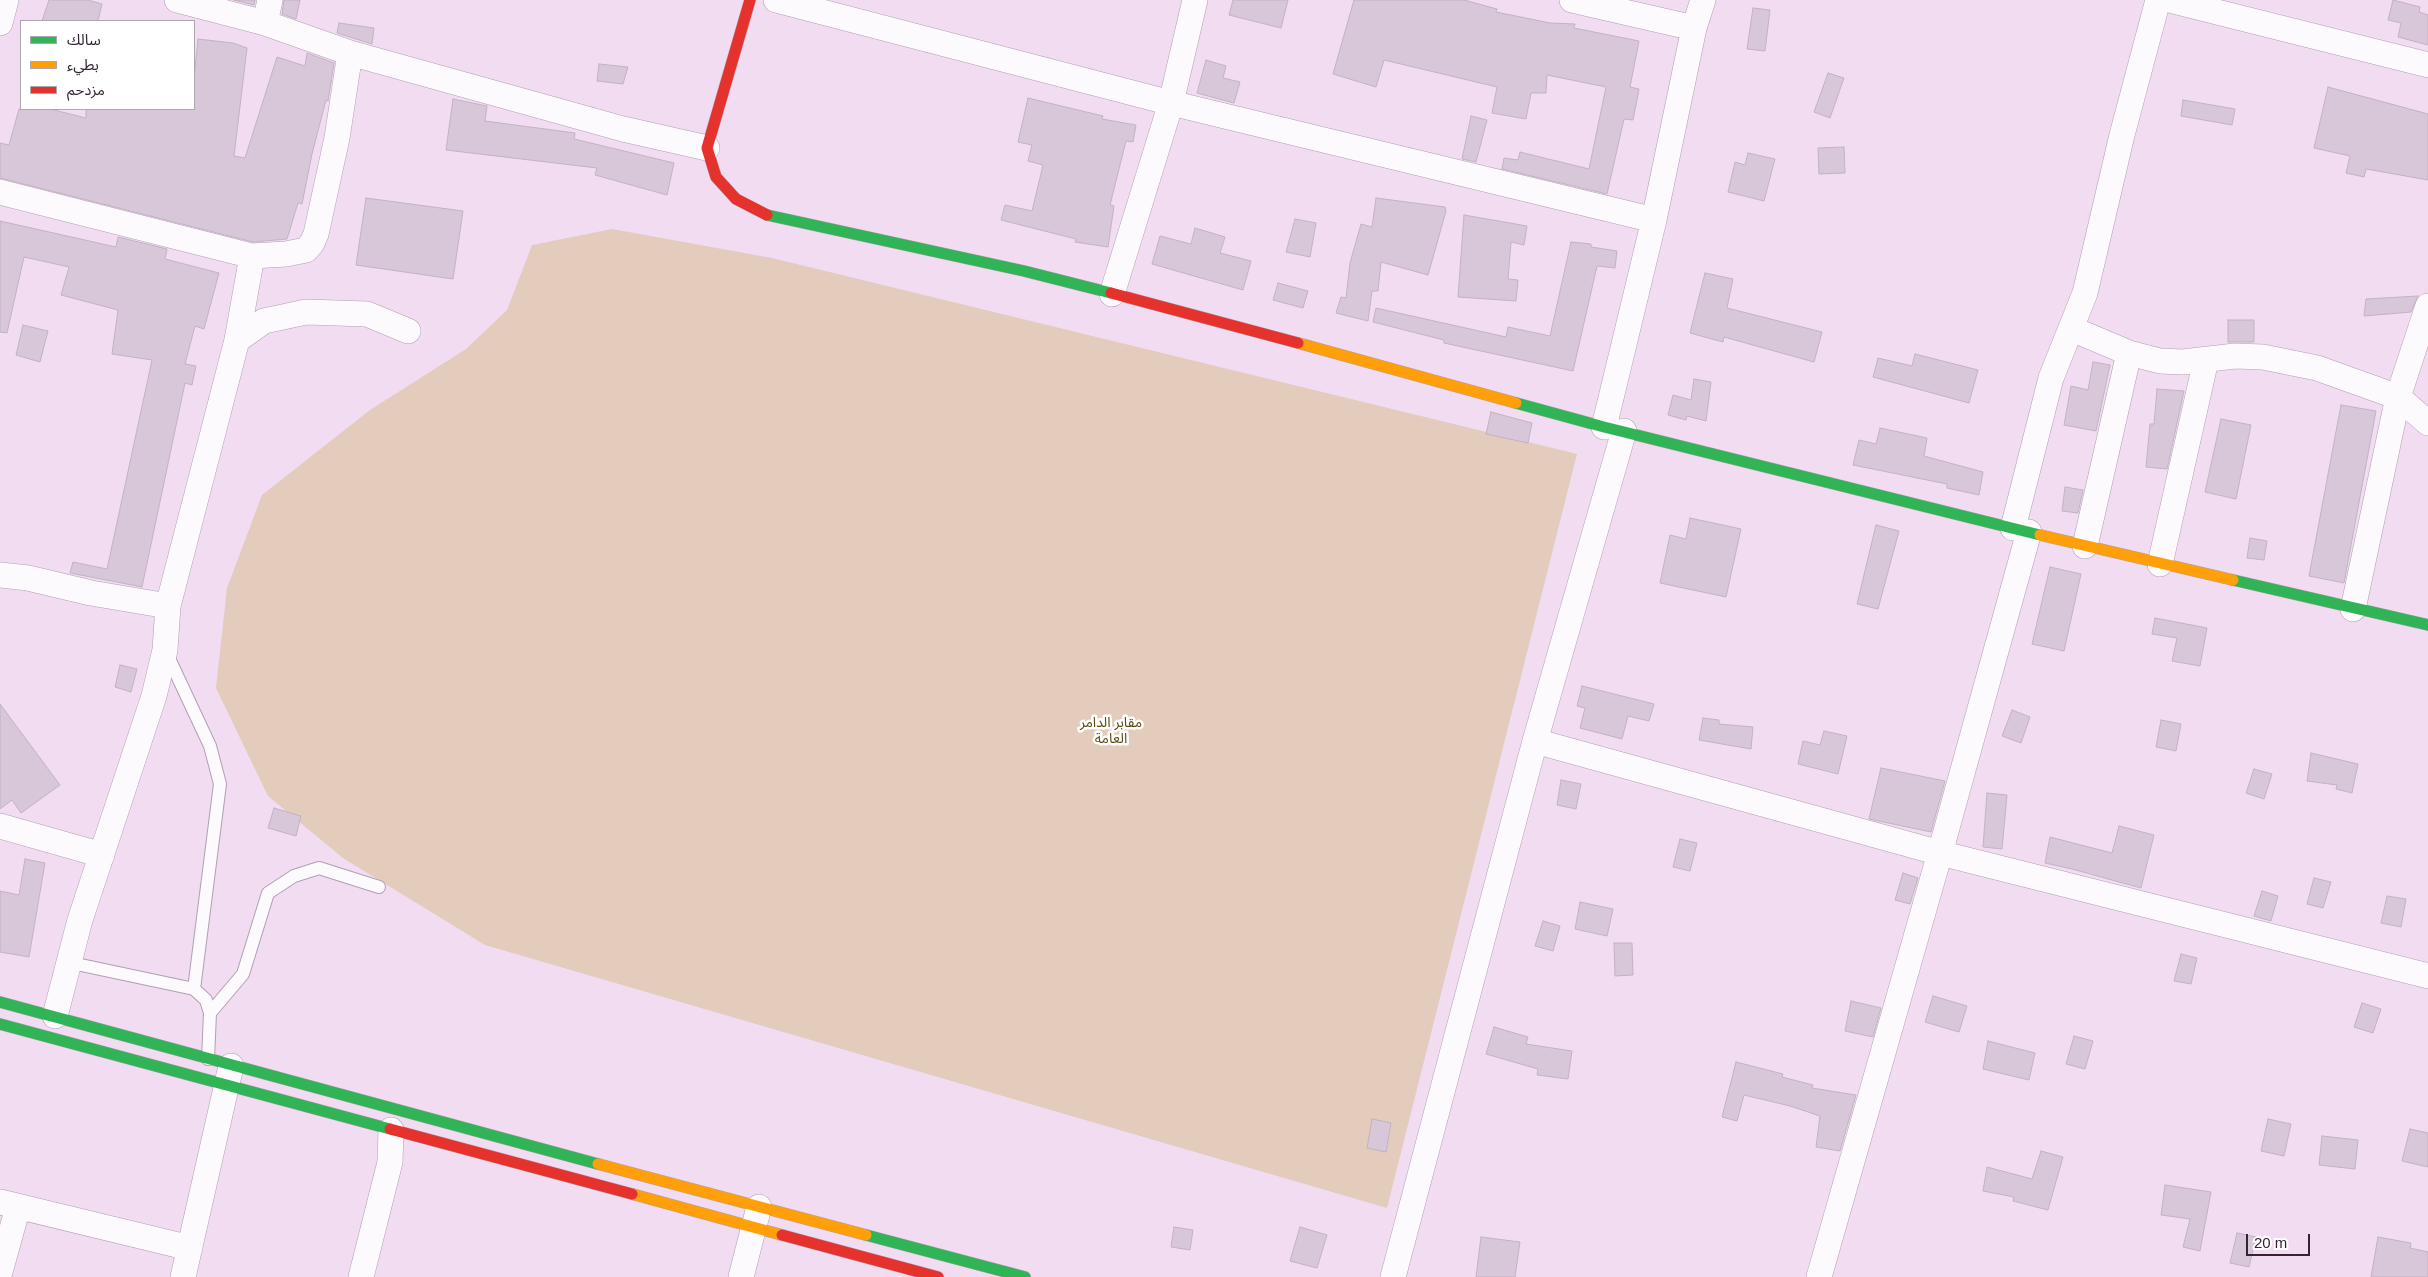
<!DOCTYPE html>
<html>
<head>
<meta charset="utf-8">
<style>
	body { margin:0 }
	#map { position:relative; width:2428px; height:1277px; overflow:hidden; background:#f1dcf2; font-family:Arial,"Noto Sans Arabic",sans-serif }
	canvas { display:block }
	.legend { position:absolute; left:20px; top:20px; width:175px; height:90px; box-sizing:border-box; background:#fff; border:1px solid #ada7ae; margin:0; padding:6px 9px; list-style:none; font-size:15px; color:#332434 }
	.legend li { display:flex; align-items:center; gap:10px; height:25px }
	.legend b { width:25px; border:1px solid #ada7ae }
	.scale { position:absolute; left:2246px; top:1234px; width:64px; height:22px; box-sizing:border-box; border:2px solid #332434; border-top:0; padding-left:6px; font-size:15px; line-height:18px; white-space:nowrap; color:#332434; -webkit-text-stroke:4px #fff; paint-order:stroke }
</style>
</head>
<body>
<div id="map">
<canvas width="2428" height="1277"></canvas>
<ul class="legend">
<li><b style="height:6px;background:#30b455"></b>سالك</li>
<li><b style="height:6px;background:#ff9f0a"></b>بطيء</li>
<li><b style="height:6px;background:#e5322d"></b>مزدحم</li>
</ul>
<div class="scale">20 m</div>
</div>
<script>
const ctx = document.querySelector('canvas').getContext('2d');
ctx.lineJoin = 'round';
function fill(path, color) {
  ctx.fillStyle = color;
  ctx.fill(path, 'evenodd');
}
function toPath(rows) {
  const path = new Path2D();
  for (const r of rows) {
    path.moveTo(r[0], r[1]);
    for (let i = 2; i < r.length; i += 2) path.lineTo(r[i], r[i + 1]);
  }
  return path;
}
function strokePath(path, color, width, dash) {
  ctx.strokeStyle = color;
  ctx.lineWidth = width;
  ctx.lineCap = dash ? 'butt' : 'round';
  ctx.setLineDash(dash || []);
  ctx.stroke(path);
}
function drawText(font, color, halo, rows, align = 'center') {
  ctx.font = font + ' Arial,"Noto Sans Arabic",sans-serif';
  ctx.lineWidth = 5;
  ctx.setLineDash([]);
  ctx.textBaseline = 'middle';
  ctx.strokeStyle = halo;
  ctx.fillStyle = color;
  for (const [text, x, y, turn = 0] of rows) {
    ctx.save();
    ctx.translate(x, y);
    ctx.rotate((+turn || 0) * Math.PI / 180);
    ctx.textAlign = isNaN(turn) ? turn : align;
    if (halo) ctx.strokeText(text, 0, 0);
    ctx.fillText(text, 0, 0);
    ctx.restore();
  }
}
const green = toPath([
	[612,229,772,258,1577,454,1387,1208,485,945,343,858,268,796,216,688,227,588,262,495,370,410,466,349,507,310,532,245]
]);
const building = toPath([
	[49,0,88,0,102,4,98,21,42,21,49,0],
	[234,0,255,0,254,5,234,0],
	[284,0,300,0,296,19,282,14,284,0],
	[1233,0,1288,0,1281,28,1229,15,1233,0],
	[1354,0,1464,0,1497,9,1496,12,1550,23,1575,24,1574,28,1639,41,1630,87,1639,89,1633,120,1624,119,1607,194,1502,169,1504,158,1518,160,1520,152,1589,169,1606,87,1547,75,1546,93,1531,93,1526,119,1492,113,1497,87,1384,60,1376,87,1333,74,1354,0],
	[2393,0,2420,7,2419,12,2428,15,2428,45,2398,37,2401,23,2388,20,2393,0],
	[1753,8,1770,10,1765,51,1747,49,1753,8],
	[339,23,374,28,372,44,337,33,339,23],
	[198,39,233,43,247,48,234,156,245,158,277,57,305,66,307,53,334,63,328,101,326,100,312,154,302,204,298,203,287,239,253,242,0,178,0,143,9,145,19,109,50,109,86,118,86,109,194,109,194,78,198,39],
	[1206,60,1226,66,1223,78,1240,82,1234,103,1197,93,1206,60],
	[599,64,628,67,623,84,597,81,599,64],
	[1828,73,1844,78,1830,118,1814,112,1828,73],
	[2328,87,2428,114,2428,180,2366,169,2364,177,2346,173,2350,156,2314,148,2328,87],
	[1028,98,1103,116,1102,119,1136,125,1133,142,1126,141,1110,205,1114,206,1108,247,1075,242,1076,239,1001,220,1005,205,1032,211,1043,165,1028,161,1032,145,1018,142,1028,98],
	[453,99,487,106,485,121,575,133,574,139,674,163,667,195,595,175,597,168,446,150,453,99],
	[2183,100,2235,109,2232,125,2181,116,2183,100],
	[1471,116,1487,120,1476,162,1462,159,1471,116],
	[1844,147,1845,173,1819,174,1818,148,1844,147],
	[1748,153,1775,159,1764,201,1728,192,1735,162,1745,165,1748,153],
	[366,198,463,211,453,279,356,265,366,198],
	[1376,198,1445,207,1446,211,1428,275,1381,262,1378,291,1372,291,1368,321,1336,313,1341,297,1346,298,1350,263,1361,224,1372,227,1376,198],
	[1464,215,1527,226,1524,245,1511,242,1508,279,1518,280,1516,301,1458,297,1464,215],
	[1295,219,1316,223,1310,257,1286,252,1295,219],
	[0,221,116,247,118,237,167,249,165,259,219,273,204,329,195,326,185,364,196,366,192,385,185,383,142,587,70,573,73,562,107,569,152,360,112,354,118,310,61,295,69,267,24,257,7,333,0,332,0,221],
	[1195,228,1225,237,1220,253,1251,261,1243,290,1152,264,1160,236,1191,244,1195,228],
	[1571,242,1591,244,1591,247,1617,251,1615,268,1597,266,1573,371,1444,343,1444,340,1373,322,1376,308,1506,337,1508,327,1550,336,1571,242],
	[1705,273,1733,279,1727,308,1822,332,1814,362,1724,337,1723,342,1690,333,1705,273],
	[1278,283,1308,291,1303,308,1273,300,1278,283],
	[2418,296,2411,312,2364,316,2366,299,2418,296],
	[2228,320,2254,320,2254,342,2228,342,2228,320],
	[23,325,48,331,40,362,16,355,23,325],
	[1915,354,1978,370,1969,403,1873,377,1878,358,1912,366,1915,354],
	[2093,362,2110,365,2096,431,2064,425,2071,386,2088,390,2093,362],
	[1694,379,1711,382,1706,421,1687,416,1686,420,1668,415,1673,395,1691,400,1694,379],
	[2157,389,2184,391,2167,469,2146,467,2150,424,2154,424,2157,389],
	[2341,405,2376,411,2344,583,2309,576,2341,405],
	[1491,412,1532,423,1528,443,1486,434,1491,412],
	[2221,419,2251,425,2236,499,2205,492,2221,419],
	[1880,428,1927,438,1924,456,1983,472,1979,495,1947,488,1947,484,1853,465,1859,440,1876,444,1880,428],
	[2065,487,2083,490,2078,513,2062,511,2065,487],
	[1690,518,1741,529,1726,597,1660,583,1670,535,1686,539,1690,518],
	[1876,525,1899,531,1878,609,1857,604,1876,525],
	[2250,538,2267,541,2264,560,2247,558,2250,538],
	[2050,567,2081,574,2064,651,2032,644,2050,567],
	[2155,618,2207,628,2200,666,2172,661,2177,638,2152,634,2155,618],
	[120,665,137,669,131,692,115,687,120,665],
	[1582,686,1654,704,1649,721,1628,716,1622,739,1580,728,1585,708,1577,706,1582,686],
	[0,704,60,785,21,813,12,800,0,809,0,704],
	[2012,710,2030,717,2021,743,2002,736,2012,710],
	[1703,718,1719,720,1719,724,1753,727,1751,749,1699,740,1703,718],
	[2161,720,2181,724,2176,751,2156,747,2161,720],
	[1824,731,1847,736,1838,774,1798,764,1803,741,1820,745,1824,731],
	[2311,753,2358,764,2352,793,2336,789,2337,785,2307,781,2311,753],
	[1881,768,1945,781,1931,832,1869,819,1881,768],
	[2254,769,2272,774,2264,799,2246,793,2254,769],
	[1561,780,1581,784,1576,809,1557,805,1561,780],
	[1987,793,2007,795,2002,849,1983,847,1987,793],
	[274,808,301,816,296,836,268,828,274,808],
	[2119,826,2154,835,2141,888,2072,869,2045,863,2050,837,2112,853,2119,826],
	[1680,839,1697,843,1690,871,1673,867,1680,839],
	[25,859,45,863,29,957,0,952,0,891,19,895,25,859],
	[1903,873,1918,878,1910,904,1895,900,1903,873],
	[2314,878,2331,882,2323,908,2307,904,2314,878],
	[2262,891,2278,896,2271,921,2254,916,2262,891],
	[2387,896,2406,899,2401,927,2381,923,2387,896],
	[1580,902,1613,909,1607,936,1575,929,1580,902],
	[1543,921,1560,926,1553,951,1535,946,1543,921],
	[1614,943,1632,943,1633,975,1615,976,1614,943],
	[2181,954,2197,958,2191,984,2174,981,2181,954],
	[1933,996,1967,1006,1959,1032,1925,1022,1933,996],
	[1851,1001,1881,1008,1873,1037,1845,1031,1851,1001],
	[2362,1003,2381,1009,2373,1033,2354,1027,2362,1003],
	[1494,1027,1528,1037,1526,1044,1572,1051,1568,1079,1537,1075,1538,1069,1486,1054,1494,1027],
	[2074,1036,2093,1041,2085,1069,2066,1064,2074,1036],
	[1988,1041,2035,1053,2029,1080,1983,1069,1988,1041],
	[1736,1062,1783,1074,1782,1077,1813,1085,1812,1088,1856,1095,1840,1151,1816,1147,1820,1116,1790,1106,1744,1095,1737,1121,1722,1117,1736,1062],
	[1372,1119,1391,1123,1386,1152,1367,1148,1372,1119],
	[2268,1119,2291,1124,2284,1156,2261,1151,2268,1119],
	[2410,1129,2428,1133,2428,1167,2402,1161,2410,1129],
	[2322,1136,2358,1140,2355,1169,2319,1165,2322,1136],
	[2041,1151,2063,1157,2048,1210,2013,1201,2014,1197,1983,1191,1987,1167,2032,1179,2041,1151],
	[2165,1185,2211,1192,2200,1251,2183,1247,2190,1219,2161,1215,2165,1185],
	[1174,1227,1193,1230,1190,1250,1171,1247,1174,1227],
	[1300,1227,1327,1235,1317,1268,1290,1261,1300,1227],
	[2237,1233,2256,1237,2249,1267,2230,1263,2237,1233],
	[1481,1237,1520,1242,1515,1277,1476,1277,1481,1237],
	[2378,1237,2411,1243,2410,1248,2428,1252,2428,1277,2371,1277,2378,1237]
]);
const lane = toPath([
	[167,654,210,746,220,784,194,989,206,1000,210,1013,208,1059],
	[67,962,194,989],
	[210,1013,243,974,268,893,294,876,319,868,379,887]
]);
const street = toPath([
	[177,0,265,23,350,53,623,129,707,148],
	[776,0,1171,103,1654,220],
	[1572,0,1694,28],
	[2169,0,2428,65],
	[0,23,6,0],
	[265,23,270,0],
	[0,192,252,256,286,254,306,250,312,243,316,234,337,138,350,53],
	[1112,294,1171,103,1195,0],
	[2072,329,2129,353,2160,361,2183,362,2235,356,2263,357,2317,368,2398,397,2428,423],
	[237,340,264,321,306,312,367,314,408,331],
	[1604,427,1654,220,1694,28,1703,0],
	[2013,528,2051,378,2085,293,2122,135,2158,0],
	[2085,546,2129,353],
	[2160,564,2206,360],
	[0,575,28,578,91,593,168,606],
	[2353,609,2398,397,2428,306],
	[1535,741,1940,853,2428,976],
	[0,826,102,855],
	[55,1016,80,920,154,696,165,650,168,606,237,340,252,256],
	[0,1202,190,1248],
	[0,1272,18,1207],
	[183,1277,231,1066],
	[361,1277,390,1162,391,1130],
	[741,1277,759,1207],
	[1393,1277,1535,741,1624,431],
	[1819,1277,1940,853,2029,532]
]);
const fast = toPath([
	[767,215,1024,271,1111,293],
	[1516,403,1604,427,2040,535],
	[2233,580,2428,625],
	[0,1002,598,1164],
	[0,1024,390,1129],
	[866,1235,1025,1277]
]);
const slow = toPath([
	[1298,343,1516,403],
	[2040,535,2233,580],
	[598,1164,866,1235],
	[632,1194,782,1235]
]);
const jam = toPath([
	[750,0,707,148,716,177,736,199,767,215],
	[1111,293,1298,343],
	[390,1129,632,1194],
	[782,1235,938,1277]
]);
const parkNames = [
	["مقابر الدامر",1111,723],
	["العامة",1111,739]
];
fill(green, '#e3ccbc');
fill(building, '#d8c6d9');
strokePath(building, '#c2b2c3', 1);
strokePath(lane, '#b0a0b1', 14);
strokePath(street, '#b0a0b1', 26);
strokePath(fast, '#b0a0b1', 12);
strokePath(slow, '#b0a0b1', 12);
strokePath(jam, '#b0a0b1', 12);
strokePath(lane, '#fdfafd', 12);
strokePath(street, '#fdfafd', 25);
strokePath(fast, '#30b455', 11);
strokePath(slow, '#ff9f0a', 11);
strokePath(jam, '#e5322d', 11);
drawText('14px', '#604812', '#fff', parkNames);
</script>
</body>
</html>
